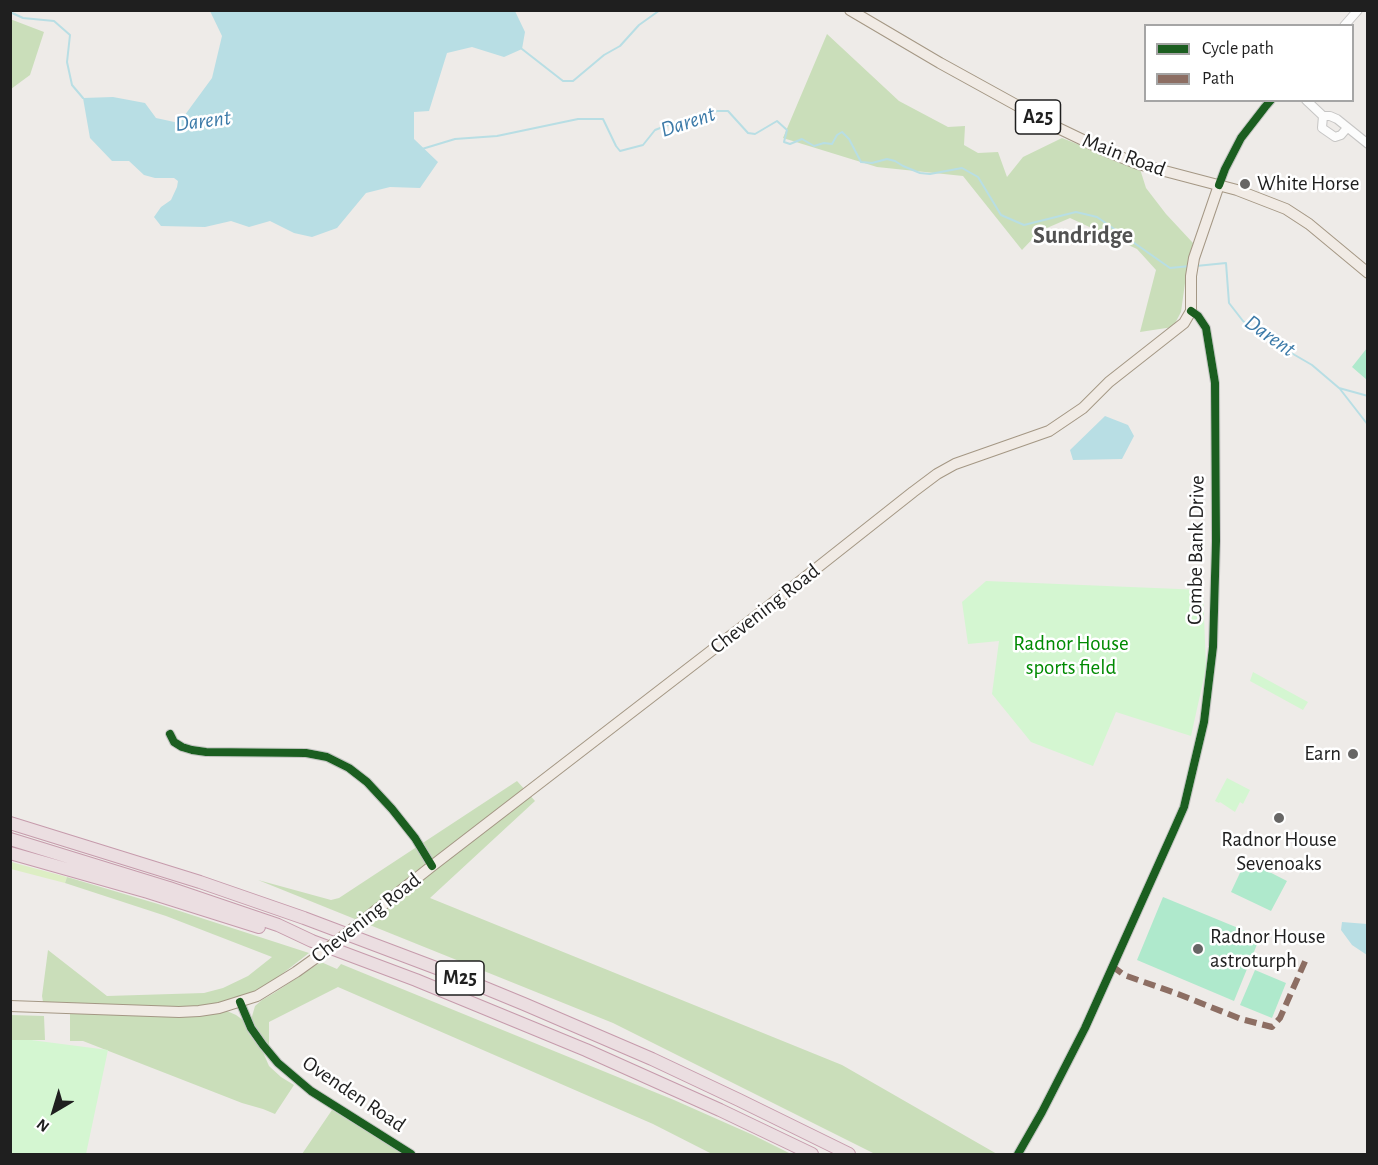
<!DOCTYPE html>
<html>
<head>
<meta charset="utf-8">
<style>
	body { margin:0 }
	#map { position:relative; width:1378px; height:1165px; overflow:hidden; background:#eeebe8; font-family:"Alegreya Sans",sans-serif }
	canvas { display:block }
	.frame { position:absolute; inset:0; border:12px solid #1f1f1f; pointer-events:none }
	.legend { position:absolute; left:1144px; top:24px; width:210px; height:78px; box-sizing:border-box; background:#fff; border:2px solid #a5a5a5; margin:0; padding:8px 10px; list-style:none; font-size:18px; color:#1f1f1f }
	.legend li { display:flex; align-items:center; gap:12px; height:30px }
	.legend b { width:30px; border:2px solid #a5a5a5 }
	.north { position:absolute; left:24px; top:1081px; width:60px; height:60px; -webkit-text-stroke:4px #fff; paint-order:stroke; rotate:218deg; font-size:16px; font-weight:700; line-height:24px; text-align:center; color:#1f1f1f }
	.north::after { content:''; display:block; margin:auto; width:21px; height:27px; background:#1f1f1f; clip-path:polygon(50% 0,100% 100%,50% 72%,0 100%) }
</style>
</head>
<body>
<div id="map">
<canvas width="1378" height="1165"></canvas>
<div class="frame"></div>
<ul class="legend">
<li><b style="height:8px;background:#1b5e20"></b>Cycle path</li>
<li><b style="height:8px;background:#8d6e63"></b>Path</li>
</ul>
<div class="north">N</div>
</div>
<script>
const ctx = document.querySelector('canvas').getContext('2d');
ctx.lineJoin = 'round';
function fill(path, color) {
  ctx.fillStyle = color;
  ctx.fill(path, 'evenodd');
}
function toPath(rows) {
  const path = new Path2D();
  for (const r of rows) {
    path.moveTo(r[0], r[1]);
    for (let i = 2; i < r.length; i += 2) path.lineTo(r[i], r[i + 1]);
  }
  return path;
}
function strokePath(path, color, width, dash) {
  ctx.strokeStyle = color;
  ctx.lineWidth = width;
  ctx.lineCap = dash ? 'butt' : 'round';
  ctx.setLineDash(dash || []);
  ctx.stroke(path);
}
function drawText(font, color, halo, rows, align = 'center') {
  ctx.font = font + ' "Alegreya Sans",sans-serif';
  ctx.lineWidth = 5;
  ctx.setLineDash([]);
  ctx.textBaseline = 'middle';
  ctx.strokeStyle = halo;
  ctx.fillStyle = color;
  for (const [text, x, y, turn = 0] of rows) {
    ctx.save();
    ctx.translate(x, y);
    ctx.rotate((+turn || 0) * Math.PI / 180);
    ctx.textAlign = isNaN(turn) ? turn : align;
    if (halo) ctx.strokeText(text, 0, 0);
    ctx.fillText(text, 0, 0);
    ctx.restore();
  }
}
const grass = toPath([
	[11,862,67,877,65,883,11,869]
]);
const forest = toPath([
	[10,19,44,32,30,75,11,89],
	[827,34,899,101,948,127,965,126,964,145,978,153,998,152,1007,177,1023,157,1062,138,1140,169,1146,188,1166,214,1193,243,1186,276,1181,312,1173,327,1140,332,1156,270,1137,249,1070,218,1040,231,1022,250,963,176,877,167,783,138],
	[517,781,535,801,430,898,842,1065,997,1154,875,1154,613,1023,258,880,331,900,339,898],
	[67,877,158,904,309,953,273,981,256,991,227,1001,201,1007,173,1007,43,1002,42,996,48,950,107,996,204,993,223,988,248,976,272,957,166,916,65,883],
	[321,962,337,969,341,964,674,1100,753,1135,791,1154,712,1154,653,1124,338,987,269,1022,269,1046,254,1028,251,1020,255,1006,262,1000,274,993],
	[227,1011,236,1015,243,1020,249,1034,263,1052,269,1066,281,1077,294,1085,275,1114,263,1109,242,1103,83,1041,70,1041,70,1014,109,1013,201,1016],
	[11,1015,44,1016,45,1040,11,1040],
	[332,1110,403,1154,302,1154]
]);
const park = toPath([
	[986,581,1203,590,1206,668,1191,736,1116,712,1093,766,1031,742,992,694,999,641,968,644,962,602],
	[1253,672,1308,702,1303,710,1250,681],
	[1227,778,1250,790,1243,804,1240,802,1235,812,1220,802,1219,803,1215,801],
	[11,1040,31,1040,108,1050,86,1154,11,1154]
]);
const pitch = toPath([
	[1367,348,1367,380,1352,367],
	[1246,860,1287,881,1271,911,1231,892],
	[1163,897,1260,937,1234,1001,1137,960],
	[1255,970,1286,983,1272,1018,1240,1005]
]);
const water = toPath([
	[210,11,515,11,525,32,522,49,504,57,472,47,447,53,429,111,414,112,414,139,438,162,420,188,390,187,366,193,337,228,312,237,294,233,270,221,249,227,231,221,205,227,161,226,154,217,161,207,171,200,177,187,178,181,174,178,155,178,144,175,129,161,112,161,90,138,83,98,113,97,145,103,156,118,179,123,212,78,222,36],
	[1105,416,1128,425,1134,436,1122,459,1073,460,1070,450],
	[1342,922,1367,924,1367,955,1352,945,1341,930]
]);
const stream = toPath([
	[10,12,23,18,54,21,70,35,67,62,72,85,83,98],
	[522,49,563,81,573,81,604,55,620,46,639,25,660,10],
	[422,149,455,139,497,136,578,119,603,119,616,146,620,151,643,145,655,130,681,120,700,121,717,111,728,111,748,133,755,134,777,121,787,130,784,142,790,144,802,139,814,146,824,143,832,144,837,135,842,132,849,139,861,162,872,163,887,159,895,161,903,166,920,173,930,174,962,168,978,177,1001,215,1024,225,1076,212,1097,217,1170,268,1190,266],
	[1196,266,1226,263,1229,303,1243,321,1269,340,1312,365,1339,388,1368,396],
	[1340,389,1368,425]
]);
const minor = toPath([
	[1344,26,1358,10],
	[1306,100,1323,116],
	[1347,128,1341,135,1335,137,1322,128,1323,116,1330,116,1337,119,1368,144],
	[1219,185,1225,169,1241,138,1265,107,1271,100],
	[170,734,174,742,182,747,192,750,206,752,306,753,327,757,349,768,367,782,392,809,415,838,432,866],
	[240,1002,251,1028,263,1045,278,1063,311,1091,411,1154],
	[1018,1154,1042,1112,1085,1028,1173,832,1184,807,1204,722,1213,647,1216,541,1215,383,1206,328,1198,316,1191,311]
]);
const major = toPath([
	[850,10,940,63,1058,128,1108,152,1138,164,1237,190,1286,209,1309,224,1368,273],
	[365,919,432,866,746,624,913,492,937,474,955,464,1049,431,1083,408,1109,382,1184,323,1191,311,1191,276,1194,258,1219,185],
	[10,1006,179,1012,199,1011,219,1008,257,996,296,972,317,957]
]);
const highway = toPath([
	[10,823,200,882,304,918,439,969,524,1004,652,1059,739,1100,849,1154],
	[10,839,169,888,278,925,312,941,416,980,586,1050,720,1110,812,1154],
	[10,853,148,892,259,927]
]);
const majorBridge = toPath([
	[317,957,365,919]
]);
const quiet = toPath([
	[1112,966,1124,975,1178,994,1241,1019,1272,1027,1280,1018,1307,957]
]);
const cycleway = toPath([
	[1219,185,1225,169,1241,138,1265,107,1271,100],
	[170,734,174,742,182,747,192,750,206,752,306,753,327,757,349,768,367,782,392,809,415,838,432,866],
	[240,1002,251,1028,263,1045,278,1063,311,1091,411,1154],
	[1018,1154,1042,1112,1085,1028,1173,832,1184,807,1204,722,1213,647,1216,541,1215,383,1206,328,1198,316,1191,311]
]);
const markers = [
	[1245,184,6,"#676665"],
	[1353,754,6,"#676665"],
	[1279,818,6,"#676665"],
	[1198,949,6,"#676665"]
];
const shields = [
	[1038,117,45],
	[460,978,48]
];
const shieldNames = [
	["A25",1038,117],
	["M25",460,978]
];
const streetNames = [
	["Main Road",1124,155,21],
	["Combe Bank Drive",1196,550,-89],
	["Chevening Road",765,609,-38],
	["Chevening Road",366,918,-38],
	["Ovenden Road",354,1094,34]
];
const poiNames = [
	["White Horse",1257,184],
	["Earn",1341,754,"right"],
	["Radnor House",1279,840,"center"],
	["Sevenoaks",1279,864,"center"],
	["Radnor House",1210,937],
	["astroturph",1210,961]
];
const parkNames = [
	["Radnor House",1071,644],
	["sports field",1071,668]
];
const waterNames = [
	["Darent",203,121,-7],
	["Darent",688,122,-18],
	["Darent",1270,336,35]
];
const quarterNames = [
	["Sundridge",1083,236]
];
fill(grass, '#ddeec4');
fill(forest, '#cadeba');
fill(park, '#d4f6d1');
fill(pitch, '#afe9cc');
fill(water, '#b8dee4');
strokePath(stream, '#b8dee4', 2);
strokePath(minor, '#c6c5c4', 10);
strokePath(major, '#a49784', 12);
strokePath(highway, '#c69bac', 14);
strokePath(minor, '#fcfcfc', 8);
strokePath(major, '#f1ebe5', 10);
strokePath(highway, '#ebdee1', 12);
strokePath(majorBridge, '#a49784', 12, []);
strokePath(majorBridge, '#f1ebe5', 10);
strokePath(quiet, '#8d6e63', 6, [12, 6]);
strokePath(cycleway, '#1b5e20', 8);
for (const [x, y, r, color] of markers) {
  const dot = new Path2D();
  dot.arc(x, y, r, 0, 2 * Math.PI);
  ctx.fillStyle = color;
  ctx.fill(dot);
  strokePath(dot, '#fff', 2);
}
for (const [x, y, w] of shields) {
  const box = new Path2D();
  box.roundRect(x - w / 2, y - 17, w, 34, 4.5);
  ctx.fillStyle = '#fff';
  ctx.fill(box);
  strokePath(box, '#1f1f1f', 1.5);
}
drawText('bold 20px', '#1f1f1f', null, shieldNames);
drawText('21px', '#1f1f1f', '#fff', streetNames);
drawText('21px', '#1f1f1f', '#fff', poiNames, 'left');
drawText('21px', '#008a02', '#fff', parkNames);
drawText('italic 22px', '#3c7aa8', '#fff', waterNames);
drawText('bold 24px', '#525252', '#fff', quarterNames);
</script>
</body>
</html>
